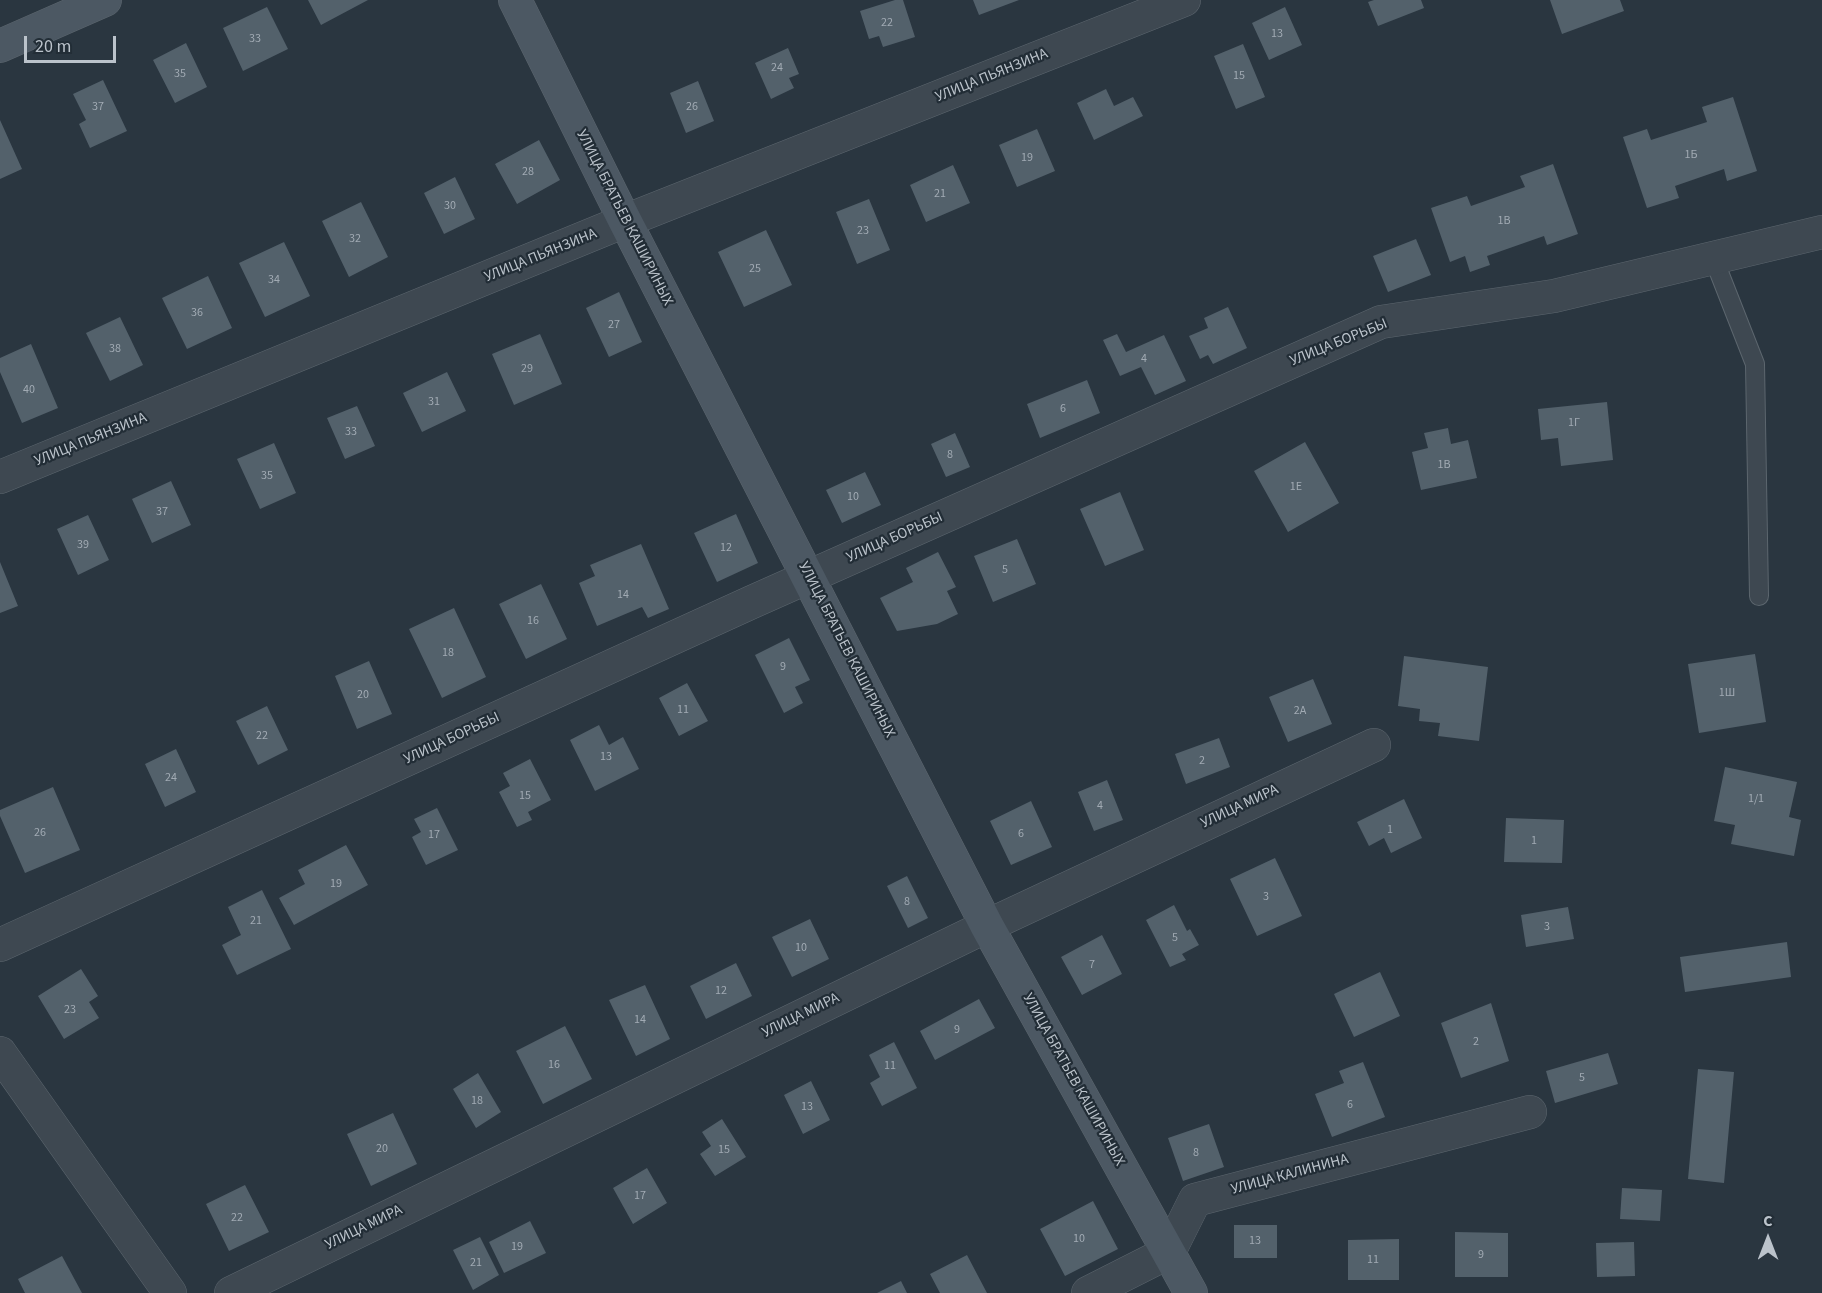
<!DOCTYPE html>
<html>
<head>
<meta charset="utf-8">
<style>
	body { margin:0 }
	#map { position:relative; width:1822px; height:1293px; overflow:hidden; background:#2a3640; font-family:"Source Sans 3",sans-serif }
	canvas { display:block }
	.north { position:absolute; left:1738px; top:1209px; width:60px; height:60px; -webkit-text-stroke:4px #222d36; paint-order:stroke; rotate:0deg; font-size:16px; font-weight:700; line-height:24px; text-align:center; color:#bbc3cb }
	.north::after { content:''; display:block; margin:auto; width:21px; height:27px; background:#bbc3cb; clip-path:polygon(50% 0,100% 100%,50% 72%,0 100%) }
	.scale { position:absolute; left:24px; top:36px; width:92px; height:27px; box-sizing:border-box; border:3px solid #bbc3cb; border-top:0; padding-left:8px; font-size:18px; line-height:21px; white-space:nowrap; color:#bbc3cb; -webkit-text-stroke:4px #222d36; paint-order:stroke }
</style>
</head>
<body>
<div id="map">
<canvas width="1822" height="1293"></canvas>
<div class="north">С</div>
<div class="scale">20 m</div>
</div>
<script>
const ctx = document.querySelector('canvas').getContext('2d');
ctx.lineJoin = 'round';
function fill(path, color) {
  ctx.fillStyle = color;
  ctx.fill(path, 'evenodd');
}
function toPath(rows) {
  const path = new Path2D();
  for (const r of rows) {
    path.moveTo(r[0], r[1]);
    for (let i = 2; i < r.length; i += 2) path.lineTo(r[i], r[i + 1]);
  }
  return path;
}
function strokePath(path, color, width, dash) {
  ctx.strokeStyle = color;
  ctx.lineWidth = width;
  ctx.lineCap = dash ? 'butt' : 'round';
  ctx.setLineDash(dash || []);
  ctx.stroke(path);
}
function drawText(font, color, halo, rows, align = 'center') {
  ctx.font = font + ' "Source Sans 3",sans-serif';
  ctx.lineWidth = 4.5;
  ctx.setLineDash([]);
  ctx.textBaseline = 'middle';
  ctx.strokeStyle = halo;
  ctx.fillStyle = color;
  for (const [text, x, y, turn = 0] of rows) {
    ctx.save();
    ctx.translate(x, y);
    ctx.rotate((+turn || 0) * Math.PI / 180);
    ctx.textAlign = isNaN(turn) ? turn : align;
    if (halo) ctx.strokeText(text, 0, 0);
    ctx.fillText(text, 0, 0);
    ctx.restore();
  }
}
const building = toPath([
	[308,0,368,0,321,25],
	[895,0,903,0,915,37,883,47,879,36,869,39,860,11],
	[973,0,1019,0,979,15],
	[1374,0,1421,0,1424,8,1378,26,1368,2],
	[1550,0,1620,0,1624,11,1562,34],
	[267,7,288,49,243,71,223,28],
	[1285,7,1302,45,1269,60,1252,23],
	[186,43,207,87,175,103,153,60],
	[1243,44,1265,97,1236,109,1214,56],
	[788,48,799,74,789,78,794,88,771,99,755,63],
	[103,80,127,131,90,148,79,124,86,120,73,94],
	[698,81,714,121,686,133,670,93],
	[1106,89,1114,106,1133,97,1143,116,1094,140,1077,103],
	[1733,97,1757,171,1727,181,1724,169,1675,186,1679,198,1647,208,1623,137,1647,129,1651,140,1707,122,1702,107],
	[0,120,22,169,0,179],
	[1037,129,1055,171,1017,187,999,145],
	[539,140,560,180,517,204,495,164],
	[1553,164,1578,234,1547,245,1544,236,1487,256,1490,265,1470,272,1465,256,1450,262,1431,208,1467,196,1471,206,1525,187,1520,176],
	[953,165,970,203,926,222,910,185],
	[455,177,475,219,444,234,424,193],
	[869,199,890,250,857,264,836,212],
	[361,202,388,257,349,277,322,221],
	[766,230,792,285,744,307,718,252],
	[1416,239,1431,275,1388,292,1373,256],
	[284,242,310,296,265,317,239,263],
	[208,276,232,328,187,349,162,298],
	[619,292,642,342,609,357,586,308],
	[1228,307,1247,348,1213,364,1208,355,1200,359,1189,336,1208,328,1204,318],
	[120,317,143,365,110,381,86,333],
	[540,334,562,384,514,405,492,354],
	[1117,334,1126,352,1164,335,1186,381,1155,395,1141,367,1120,376,1103,340],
	[31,344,58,408,22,423,0,372,0,358],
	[447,372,466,411,422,432,403,393],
	[1087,380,1100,413,1040,438,1027,404],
	[1607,402,1613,460,1561,466,1558,438,1541,440,1538,409],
	[357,406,375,446,345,459,327,418],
	[1448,428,1451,444,1468,440,1477,478,1421,490,1412,452,1428,448,1424,433],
	[955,433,970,467,946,477,931,444],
	[1305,442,1339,503,1288,532,1254,471],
	[274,443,296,493,260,509,237,459],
	[865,472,881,505,842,523,826,490],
	[171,481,191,525,152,543,132,499],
	[1120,492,1144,550,1105,566,1080,509],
	[736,514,758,563,717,582,694,533],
	[88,515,109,560,78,575,57,529],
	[1017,539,1036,584,993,602,974,556],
	[641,544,669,609,648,618,642,607,597,626,579,583,595,576,590,565],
	[938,552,956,587,947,591,958,614,937,624,897,631,880,598,913,582,906,568],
	[0,562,18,606,0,613],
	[541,584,567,639,526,659,499,604],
	[454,608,486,677,442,698,409,629],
	[789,638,810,680,795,687,803,703,784,713,755,655],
	[1755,654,1766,722,1699,733,1688,664],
	[1404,656,1488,667,1479,741,1438,736,1440,723,1419,721,1420,709,1398,706],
	[369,661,392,714,357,729,335,676],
	[1313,679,1332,724,1288,742,1269,697],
	[687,683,708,721,679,736,659,698],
	[267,706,288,750,258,765,236,721],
	[599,725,609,745,623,737,639,769,595,791,570,740],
	[1219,738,1230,767,1186,784,1175,754],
	[176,749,196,792,165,807,145,764],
	[530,759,551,800,528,812,532,820,517,827,499,792,510,786,503,773],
	[1725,767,1797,782,1789,817,1801,820,1794,856,1731,844,1735,825,1714,821],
	[1107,780,1123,820,1094,831,1078,792],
	[53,787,80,850,25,873,0,816,0,810],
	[1404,799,1422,838,1391,853,1384,838,1369,846,1357,822],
	[1031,801,1052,847,1011,865,990,821],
	[437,808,458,850,426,865,412,837,421,832,414,819],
	[1506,818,1564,820,1562,863,1504,862],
	[346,845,368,885,294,925,279,898,305,884,298,870],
	[1275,858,1302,916,1257,936,1230,879],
	[907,876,928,918,908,928,887,886],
	[262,890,291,949,237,975,222,945,241,935,228,907],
	[1174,905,1187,931,1190,929,1199,945,1182,954,1186,960,1170,967,1146,920],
	[1568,907,1574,939,1526,947,1521,915],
	[810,919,829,959,792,977,772,937],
	[1102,935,1122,974,1082,995,1061,957],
	[1787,942,1791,977,1685,992,1680,957],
	[736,963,752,996,706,1019,690,986],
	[81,969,98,996,89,1002,99,1018,64,1039,38,996],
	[1380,972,1400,1016,1354,1037,1334,994],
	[645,985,670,1039,636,1056,609,1000],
	[979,999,995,1028,935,1060,920,1031],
	[1491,1003,1509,1061,1461,1078,1441,1023],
	[565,1026,592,1079,543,1104,516,1051],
	[894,1042,917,1088,882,1106,870,1083,880,1077,869,1055],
	[1608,1053,1618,1084,1555,1103,1546,1071],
	[1363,1062,1385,1117,1332,1137,1315,1094,1344,1083,1339,1071],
	[1698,1069,1734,1072,1724,1183,1688,1179],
	[478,1073,501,1112,476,1128,453,1089],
	[811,1081,830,1120,803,1134,784,1095],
	[393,1113,417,1164,371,1186,347,1134],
	[722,1119,746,1157,715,1176,700,1154,711,1146,702,1132],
	[1209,1124,1224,1167,1183,1181,1168,1138],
	[647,1168,667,1203,633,1224,613,1188],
	[245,1185,269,1232,229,1251,206,1204],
	[1622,1188,1662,1190,1660,1221,1620,1219],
	[1093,1201,1118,1249,1065,1276,1040,1229],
	[530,1221,546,1253,504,1273,489,1242],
	[1234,1225,1277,1225,1277,1258,1234,1258],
	[1455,1232,1508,1233,1508,1277,1455,1277],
	[480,1237,499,1275,473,1290,453,1250],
	[1399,1239,1399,1280,1348,1280,1348,1240],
	[1634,1242,1635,1276,1597,1277,1596,1243],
	[967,1255,987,1293,940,1293,930,1274],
	[62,1256,82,1293,25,1293,18,1279],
	[901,1281,907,1293,877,1293]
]);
const lane = toPath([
	[1713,257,1755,364,1759,596]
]);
const street = toPath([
	[0,477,625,221,1184,0],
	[0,945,752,602,1381,322,1554,296,1822,232],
	[0,1053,170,1293],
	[231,1293,987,926,1374,745],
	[1088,1293,1169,1252,1195,1200,1530,1112]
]);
const secondary = toPath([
	[515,0,625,221,987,926,1191,1293],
	[0,46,105,0]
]);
const numberNames = [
	["22",887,23],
	["13",1277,34],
	["33",255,39],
	["24",777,68],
	["35",180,74],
	["15",1239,76],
	["37",98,107],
	["26",692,107],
	["1Б",1691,155],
	["19",1027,158],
	["28",528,172],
	["21",940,194],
	["30",450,206],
	["1В",1504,221],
	["23",863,231],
	["32",355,239],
	["25",755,269],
	["34",274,280],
	["36",197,313],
	["27",614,325],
	["38",115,349],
	["4",1144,359],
	["29",527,369],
	["40",29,390],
	["31",434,402],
	["6",1063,409],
	["1Г",1574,423],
	["33",351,432],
	["8",950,455],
	["1В",1444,465],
	["35",267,476],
	["1Е",1296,487],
	["10",853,497],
	["37",162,512],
	["39",83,545],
	["12",726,548],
	["5",1005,570],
	["14",623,595],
	["16",533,621],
	["18",448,653],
	["9",783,667],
	["1Ш",1727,693],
	["20",363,695],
	["11",683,710],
	["2А",1300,711],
	["22",262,736],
	["13",606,757],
	["2",1202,761],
	["24",171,778],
	["15",525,796],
	["1/1",1756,799],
	["4",1100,806],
	["1",1390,830],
	["26",40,833],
	["6",1021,834],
	["17",434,835],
	["1",1534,841],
	["19",336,884],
	["3",1266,897],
	["8",907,902],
	["21",256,921],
	["3",1547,927],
	["5",1175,938],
	["10",801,948],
	["7",1092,965],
	["12",721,991],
	["23",70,1010],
	["14",640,1020],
	["9",957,1030],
	["2",1476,1042],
	["16",554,1065],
	["11",890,1066],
	["5",1582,1078],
	["18",477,1101],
	["6",1350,1105],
	["13",807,1107],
	["20",382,1149],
	["15",724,1150],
	["8",1196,1153],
	["17",640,1196],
	["22",237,1218],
	["10",1079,1239],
	["13",1255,1241],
	["19",517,1247],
	["9",1481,1255],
	["11",1373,1260],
	["21",476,1263]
];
const streetNames = [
	["УЛИЦА ПЬЯНЗИНА",992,76,-22],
	["УЛИЦА БРАТЬЕВ КАШИРИНЫХ",624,218,63],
	["УЛИЦА ПЬЯНЗИНА",541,256,-22],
	["УЛИЦА БОРЬБЫ",1339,343,-22],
	["УЛИЦА ПЬЯНЗИНА",91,440,-22],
	["УЛИЦА БОРЬБЫ",895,538,-24],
	["УЛИЦА БРАТЬЕВ КАШИРИНЫХ",846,650,63],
	["УЛИЦА БОРЬБЫ",452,739,-25],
	["УЛИЦА МИРА",1240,807,-25],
	["УЛИЦА МИРА",801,1016,-26],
	["УЛИЦА БРАТЬЕВ КАШИРИНЫХ",1073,1080,61],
	["УЛИЦА КАЛИНИНА",1290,1175,-15],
	["УЛИЦА МИРА",364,1228,-26]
];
fill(building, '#53616b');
strokePath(lane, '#5c666e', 20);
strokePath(street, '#5c666e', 34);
strokePath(secondary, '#5c666e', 34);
strokePath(lane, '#3e4851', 18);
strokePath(street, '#3e4851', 33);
strokePath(secondary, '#4c5863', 33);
drawText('12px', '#a1aab3', null, numberNames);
drawText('15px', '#bbc3cb', '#222d36', streetNames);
</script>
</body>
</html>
